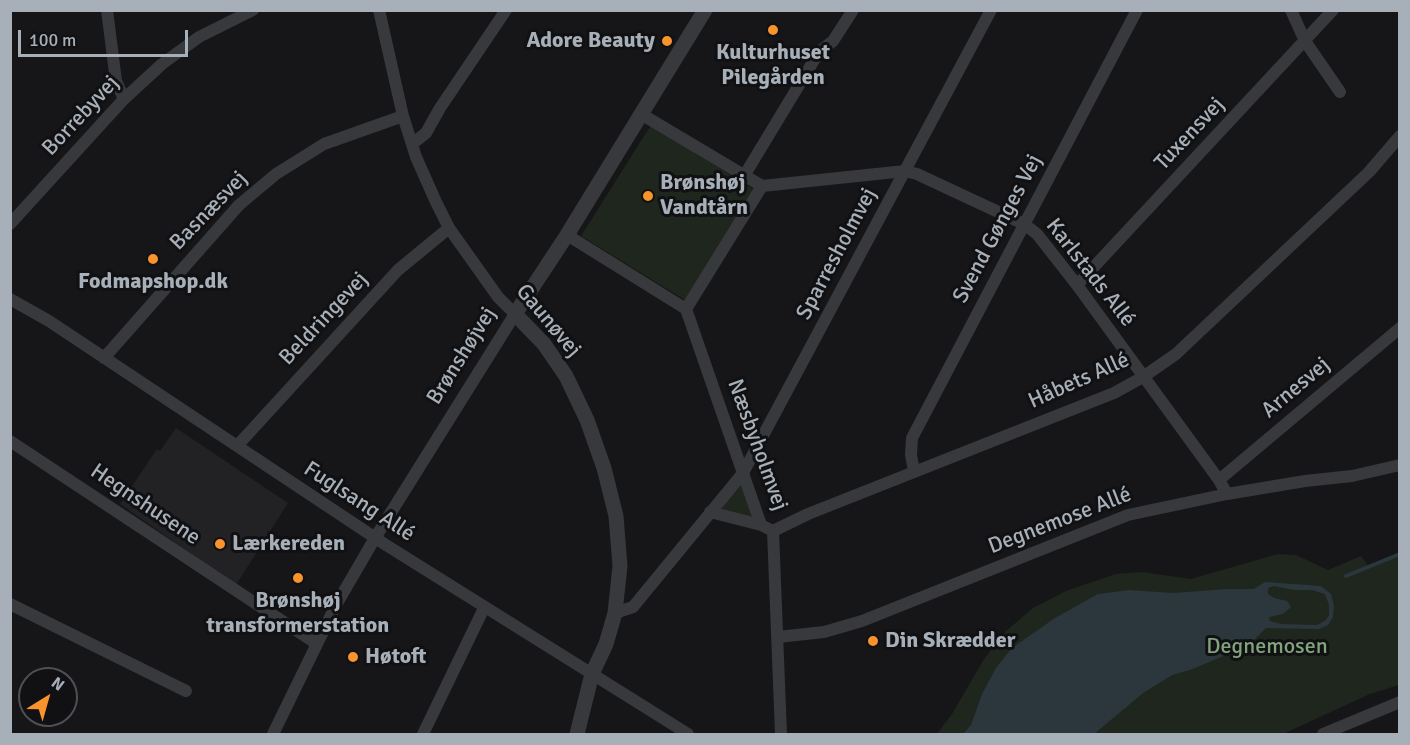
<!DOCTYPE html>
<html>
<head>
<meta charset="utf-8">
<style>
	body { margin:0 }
	#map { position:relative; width:1410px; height:745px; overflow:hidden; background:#161618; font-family:Signika,sans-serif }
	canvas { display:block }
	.frame { position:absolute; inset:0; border:12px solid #a7afb8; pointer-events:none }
	.north { position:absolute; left:18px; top:667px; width:60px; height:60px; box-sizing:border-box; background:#111113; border:2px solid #4d5055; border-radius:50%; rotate:37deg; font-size:16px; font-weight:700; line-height:24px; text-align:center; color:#a7afb8 }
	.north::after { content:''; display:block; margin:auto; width:21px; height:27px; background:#f8932d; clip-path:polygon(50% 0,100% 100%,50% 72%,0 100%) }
	.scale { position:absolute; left:18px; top:30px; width:170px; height:27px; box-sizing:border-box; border:3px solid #a7afb8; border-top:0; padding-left:8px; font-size:18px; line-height:21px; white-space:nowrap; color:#a7afb8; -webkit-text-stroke:4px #111113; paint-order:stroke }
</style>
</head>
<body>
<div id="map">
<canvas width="1410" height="745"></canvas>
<div class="frame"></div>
<div class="north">N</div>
<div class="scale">100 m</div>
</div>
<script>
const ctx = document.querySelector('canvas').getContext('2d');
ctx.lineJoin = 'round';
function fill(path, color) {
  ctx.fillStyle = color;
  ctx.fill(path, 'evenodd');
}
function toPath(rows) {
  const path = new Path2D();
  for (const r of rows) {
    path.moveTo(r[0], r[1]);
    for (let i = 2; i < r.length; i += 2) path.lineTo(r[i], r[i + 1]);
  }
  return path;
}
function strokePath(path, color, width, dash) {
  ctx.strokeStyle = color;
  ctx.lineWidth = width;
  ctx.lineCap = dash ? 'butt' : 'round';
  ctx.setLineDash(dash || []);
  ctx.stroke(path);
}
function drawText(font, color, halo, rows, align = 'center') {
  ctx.font = font + ' Signika,sans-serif';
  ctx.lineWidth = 6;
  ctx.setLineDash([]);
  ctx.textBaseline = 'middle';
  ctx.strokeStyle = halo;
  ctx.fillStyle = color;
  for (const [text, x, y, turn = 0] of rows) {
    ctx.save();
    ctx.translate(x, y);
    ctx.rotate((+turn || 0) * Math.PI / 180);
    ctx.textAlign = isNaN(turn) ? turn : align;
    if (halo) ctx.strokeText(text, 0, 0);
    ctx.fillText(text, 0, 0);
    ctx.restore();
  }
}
const built = toPath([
	[176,428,288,503,236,585,120,504,157,449,160,451]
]);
const green = toPath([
	[651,125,753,189,685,300,581,236],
	[740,485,743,487,752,515,749,517,722,510,722,506],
	[1278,554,1296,555,1328,570,1361,556,1369,567,1399,554,1399,685,1370,694,1283,734,937,734,952,714,984,659,1006,631,1033,608,1066,591,1116,574,1142,572,1191,579]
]);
const water = toPath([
	[1265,582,1321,586,1331,594,1334,606,1333,617,1328,625,1319,629,1266,628,1248,646,1190,670,1172,675,1143,693,1094,734,963,734,971,725,982,694,996,668,1012,648,1055,618,1098,594,1129,590,1173,593,1227,589,1254,589],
	[1274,586,1294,590,1312,590,1325,594,1329,605,1329,615,1326,620,1317,625,1281,624,1270,621,1269,617,1283,614,1291,607,1287,601,1274,598,1268,594,1268,588]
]);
const stream = toPath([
	[1346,576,1400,554]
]);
const minor = toPath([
	[107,10,116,81,124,99],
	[1291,10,1305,41,1340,92],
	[641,114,762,186,905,171,917,174,1024,224,1037,234,1077,285,1219,480,1227,494],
	[412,144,426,133,440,108,506,10],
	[744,176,819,52,833,41,853,10],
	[10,224,124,99,162,64,199,37,253,10],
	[567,235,686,309,761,525,773,531,781,734],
	[1077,285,1333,10],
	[10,299,49,321,386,545,688,734],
	[686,309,762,186],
	[104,358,239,205,276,174,324,144,403,116],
	[10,441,317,644],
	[237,446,398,270,449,228],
	[914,471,911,455,912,438,1137,10],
	[1219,480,1400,328],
	[710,512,761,525],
	[773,531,808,514,1114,393,1143,377,1176,354,1369,172,1400,136],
	[10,604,186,691],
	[615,613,633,607,743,473,991,10],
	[778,637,824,632,862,621,1128,515,1227,494,1305,481,1352,476,1400,465],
	[273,734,336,605,375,538,515,314,498,297,449,228,436,202,416,157,403,116,379,10],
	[423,734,484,608],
	[1323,734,1400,702]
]);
const tertiary = toPath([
	[577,734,592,674,606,644,615,613,620,566,616,516,604,468,587,420,566,376,544,344,515,314,567,235,705,10]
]);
const markers = [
	[773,30,6,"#f8932d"],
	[667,41,6,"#f8932d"],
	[648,196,6,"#f8932d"],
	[153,259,6,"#f8932d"],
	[220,544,6,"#f8932d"],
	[298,578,6,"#f8932d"],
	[873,641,6,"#f8932d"],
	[353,657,6,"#f8932d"]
];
const poiNames = [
	["Adore Beauty",655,41,"right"],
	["Kulturhuset",773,53,"center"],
	["Pilegården",773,78,"center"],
	["Brønshøj",660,183],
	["Vandtårn",660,208],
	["Fodmapshop.dk",153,282,"center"],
	["Lærkereden",232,544],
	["Brønshøj",298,601,"center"],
	["transformerstation",298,626,"center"],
	["Din Skrædder",885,641],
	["Høtoft",365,657]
];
const streetNames = [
	["Borrebyvej",81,116,-47],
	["Tuxensvej",1190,134,-47],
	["Basnæsvej",209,211,-46],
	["Svend Gønges Vej",998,229,-62],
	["Sparresholmvej",837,254,-62],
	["Karlstads Allé",1090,273,52],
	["Beldringevej",324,319,-47],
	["Gaunøvej",548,321,50],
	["Brønshøjvej",462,356,-58],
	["Håbets Allé",1079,381,-24],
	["Arnesvej",1296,388,-40],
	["Næsbyholmvej",757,445,70],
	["Fuglsang Allé",359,502,33],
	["Hegnshusene",145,505,34],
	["Degnemose Allé",1060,521,-21]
];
const parkNames = [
	["Degnemosen",1267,647]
];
fill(built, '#222225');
fill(green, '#1e261d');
fill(water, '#2b373c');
strokePath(stream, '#2b373c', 4);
strokePath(minor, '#37393d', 12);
strokePath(tertiary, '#37393d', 15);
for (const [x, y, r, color] of markers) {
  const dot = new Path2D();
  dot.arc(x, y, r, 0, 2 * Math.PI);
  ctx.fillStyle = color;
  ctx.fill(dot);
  strokePath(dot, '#111113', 2);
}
drawText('bold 22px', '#a7afb8', '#111113', poiNames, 'left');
drawText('22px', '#a7afb8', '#111113', streetNames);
drawText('22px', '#81a47d', '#111113', parkNames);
</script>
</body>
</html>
